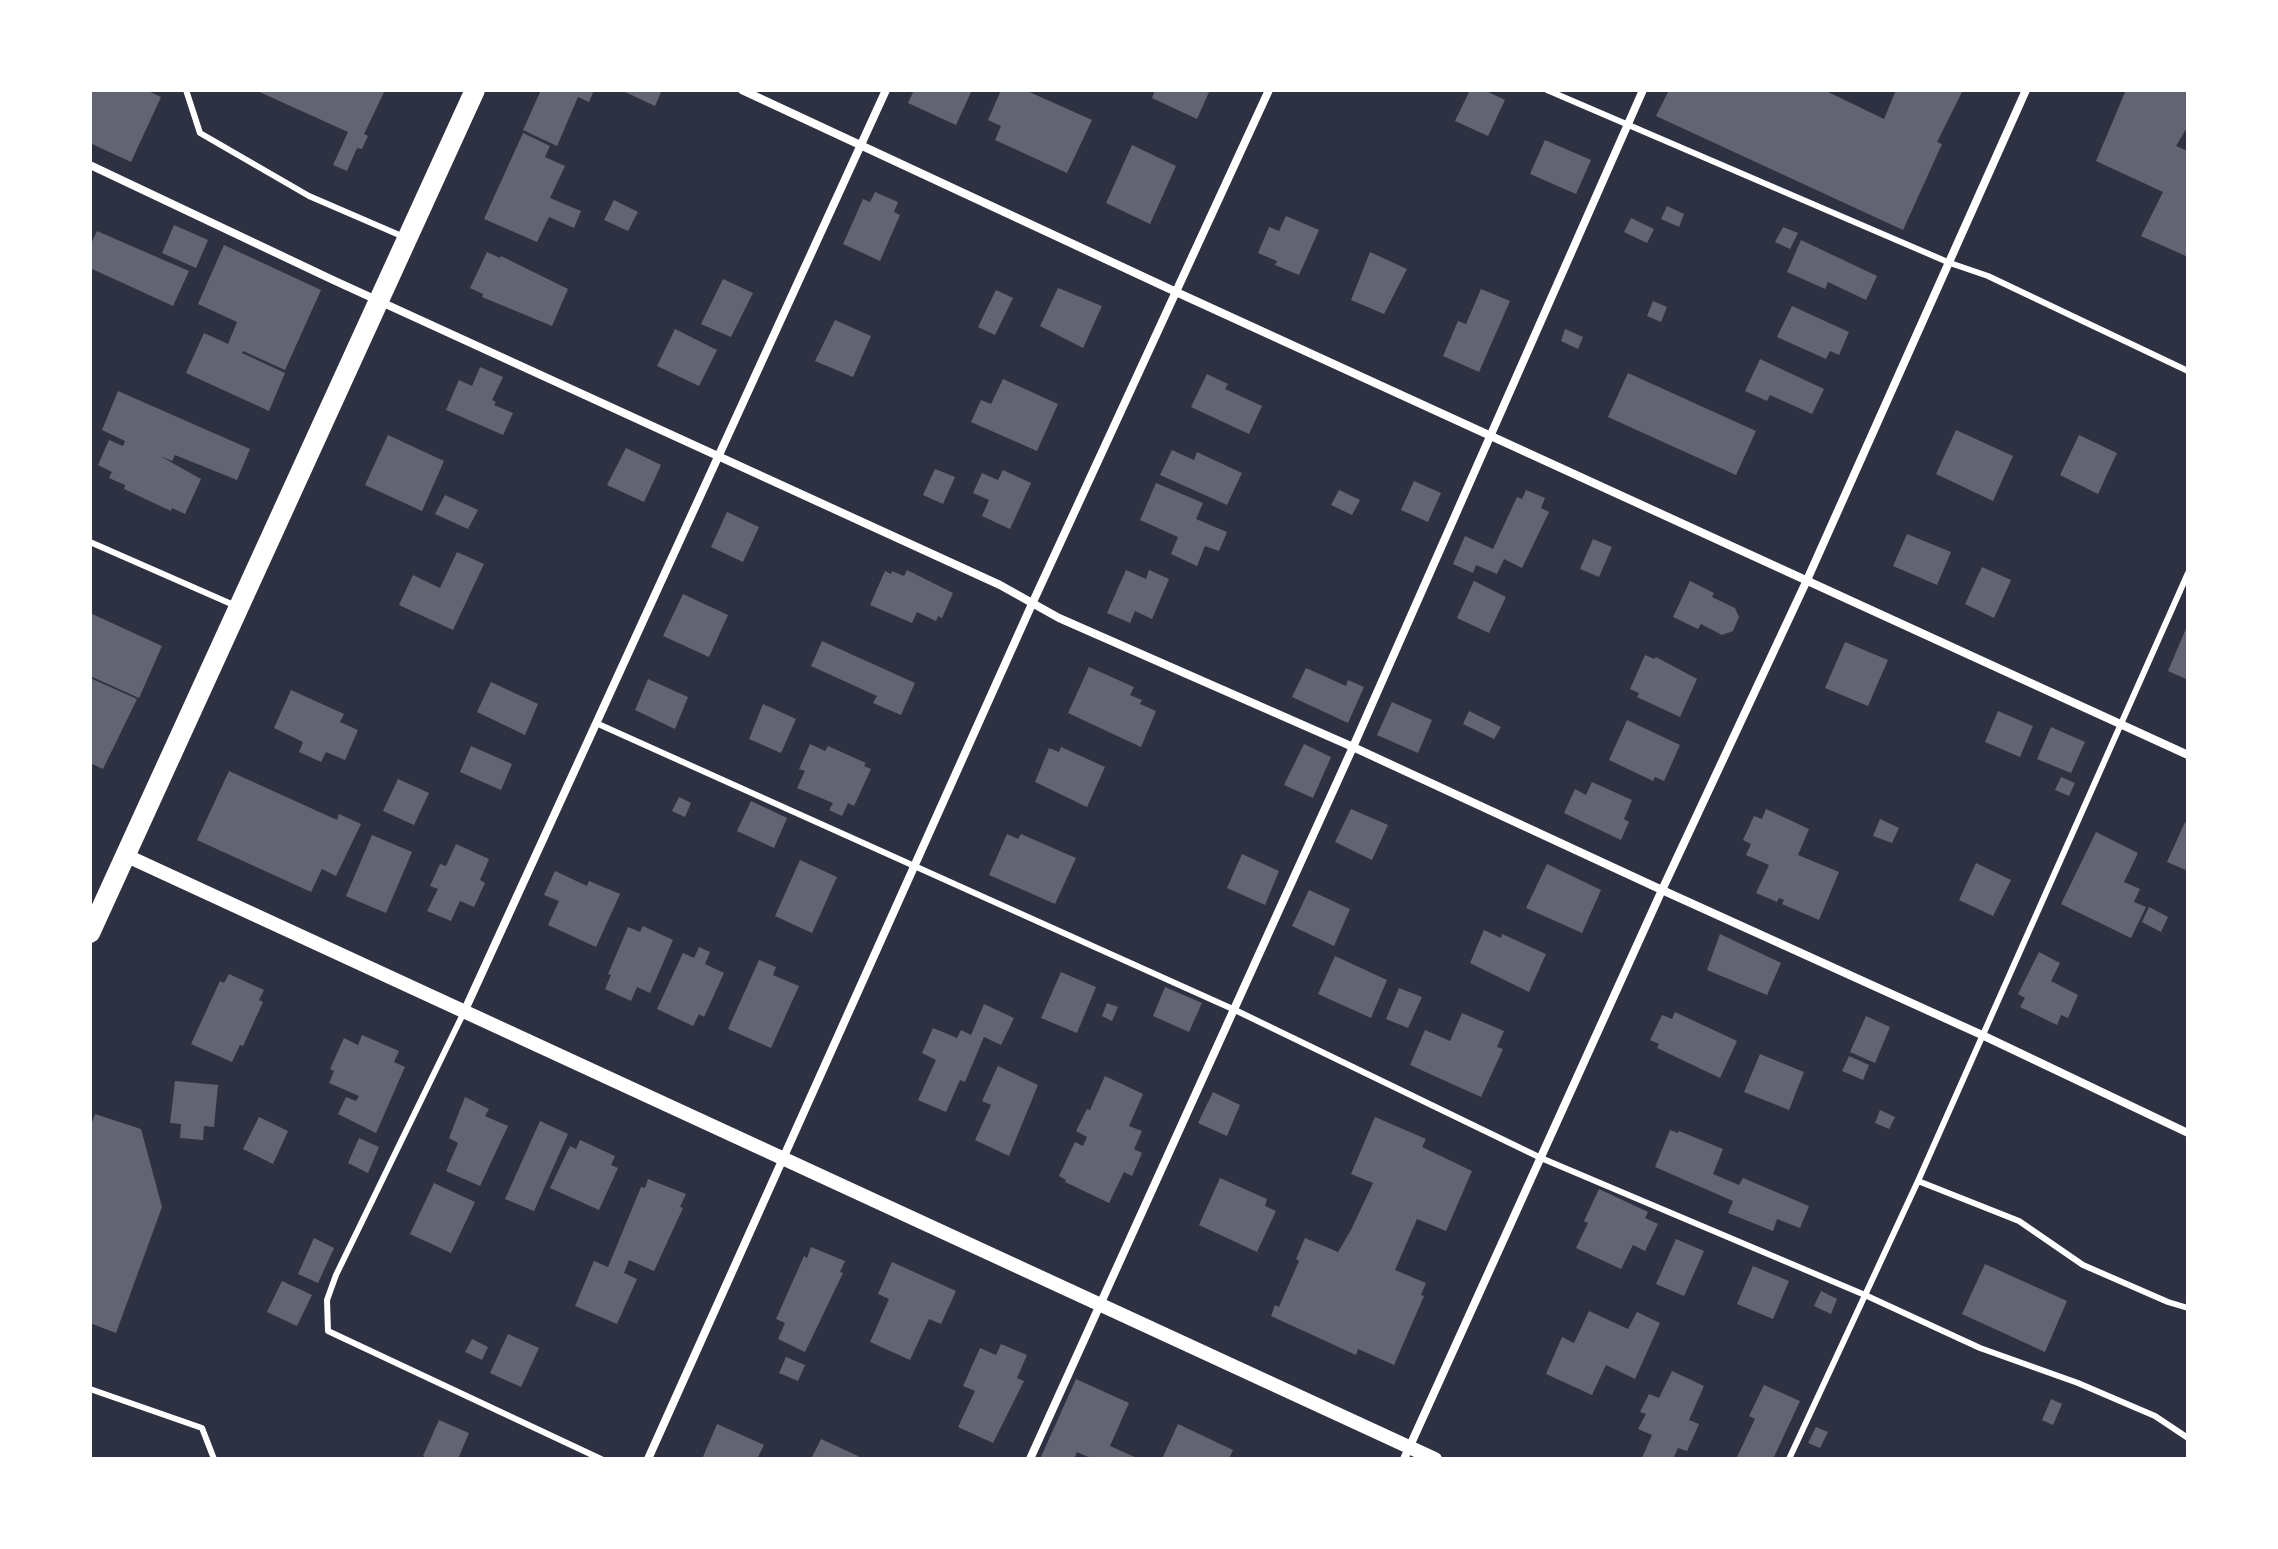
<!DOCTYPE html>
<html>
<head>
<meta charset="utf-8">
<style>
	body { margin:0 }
	#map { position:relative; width:2278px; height:1549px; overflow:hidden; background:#2d3142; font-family:"PT Sans Narrow",sans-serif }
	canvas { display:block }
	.frame { position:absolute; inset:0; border:92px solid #fff; pointer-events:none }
</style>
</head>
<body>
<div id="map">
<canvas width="2278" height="1549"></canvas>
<div class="frame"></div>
</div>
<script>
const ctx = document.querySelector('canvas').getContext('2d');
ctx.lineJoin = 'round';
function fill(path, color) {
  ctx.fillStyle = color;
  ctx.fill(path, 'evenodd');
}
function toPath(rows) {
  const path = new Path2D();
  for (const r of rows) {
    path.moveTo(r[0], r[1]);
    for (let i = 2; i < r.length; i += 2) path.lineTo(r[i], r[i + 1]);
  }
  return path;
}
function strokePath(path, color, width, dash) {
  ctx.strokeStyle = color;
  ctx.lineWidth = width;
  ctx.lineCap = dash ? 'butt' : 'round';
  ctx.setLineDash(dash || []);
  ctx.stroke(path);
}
const building = toPath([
	[90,90,146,90,161,97,131,162,90,143],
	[255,90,385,90,364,134,368,136,362,149,357,148,347,171,333,165,348,132],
	[541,90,594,90,589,102,578,97,557,146,523,130],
	[621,90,662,90,655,106],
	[914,90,972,90,956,125,908,103],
	[1001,90,1025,90,1092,120,1067,173,995,140,1001,126,988,120],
	[1155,90,1210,90,1197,119,1152,98],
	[1470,90,1484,90,1505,100,1488,136,1455,121],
	[1669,90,1824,90,1884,119,1896,90,1963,90,1937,142,1942,144,1903,230,1656,116],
	[2126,90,2188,90,2188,126,2176,146,2188,151,2188,257,2141,236,2163,192,2096,161],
	[523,133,550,146,545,157,565,166,550,198,581,211,574,228,549,217,537,242,484,219],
	[1545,140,1591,160,1576,194,1530,174],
	[1132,145,1176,166,1150,224,1106,203],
	[875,192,898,202,894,212,900,215,880,261,843,244,863,199,870,202],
	[614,200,638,212,628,231,604,220],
	[1667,206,1684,214,1679,227,1661,219],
	[1286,216,1319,230,1299,275,1275,265,1277,261,1258,253,1269,227,1279,231],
	[1631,218,1654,229,1647,243,1624,232],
	[174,225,208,240,196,268,162,253],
	[1783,227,1798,233,1790,249,1775,242],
	[97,231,189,271,173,306,90,268,90,246],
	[1801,240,1877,276,1866,300,1828,282,1825,289,1787,272],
	[224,245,321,290,285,370,243,351,242,353,285,373,269,411,186,373,204,333,228,344,237,322,198,304],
	[487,252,500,258,501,256,568,289,552,326,482,297,483,294,470,288],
	[1370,252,1407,269,1384,314,1351,300],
	[723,279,753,293,731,337,701,324],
	[1058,288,1102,306,1083,348,1040,326],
	[1481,289,1510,301,1479,372,1443,356,1458,321,1466,324],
	[996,290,1013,298,995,335,978,327],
	[1653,301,1667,307,1661,322,1647,316],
	[1792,306,1849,332,1839,355,1830,351,1826,359,1777,337],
	[835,320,871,336,853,377,815,361],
	[675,329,717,350,699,386,657,366],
	[1565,329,1583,337,1578,349,1561,341],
	[1760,359,1824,389,1812,414,1770,395,1767,401,1745,391],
	[480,367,503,377,492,400,496,402,494,405,513,413,503,435,446,410,459,380,472,386],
	[1628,373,1756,431,1736,475,1608,417],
	[1207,374,1228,384,1225,389,1262,406,1249,434,1191,407],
	[1003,379,1058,404,1037,451,971,422,981,400,991,404],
	[118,391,250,449,237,480,175,455,172,461,160,456,201,479,185,514,172,508,171,511,124,489,125,485,109,478,112,472,98,465,109,440,123,446,125,441,102,430],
	[1956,430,2013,456,1993,501,1936,474],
	[388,435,444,461,422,511,365,485],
	[2079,435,2117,453,2098,494,2060,475],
	[626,448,661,465,644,502,607,485],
	[1172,450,1194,460,1197,452,1242,473,1227,505,1160,475],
	[935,469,955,477,943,504,923,495],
	[1003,470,1031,483,1010,529,982,516,989,500,973,493,982,473,998,480],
	[1414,481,1441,493,1428,522,1401,510],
	[1156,483,1203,503,1196,519,1227,532,1219,551,1205,546,1197,566,1171,554,1178,537,1140,520],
	[1339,490,1360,500,1352,515,1331,505],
	[1526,490,1545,498,1541,508,1549,512,1522,568,1504,559,1497,574,1476,565,1473,573,1453,564,1465,536,1493,549,1517,497,1522,499],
	[445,495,478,510,468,529,435,514],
	[727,512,759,527,743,562,711,547],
	[1907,534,1951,552,1937,585,1893,566],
	[1593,539,1612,547,1599,577,1580,569],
	[457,552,484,564,453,630,399,605,413,575,440,588],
	[1982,567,2011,580,1994,618,1965,604],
	[907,570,953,593,942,618,938,616,936,621,917,612,912,623,870,605,885,571,891,574,892,571,904,576],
	[1126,570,1146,579,1149,570,1169,579,1152,619,1135,611,1130,623,1107,613],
	[1474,581,1506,597,1489,633,1457,618],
	[1690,581,1714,593,1712,597,1735,608,1739,617,1733,631,1722,635,1701,624,1698,629,1673,617],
	[683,594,728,615,709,657,663,636],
	[90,613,162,646,139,698,90,676],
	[2188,624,2188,680,2168,671],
	[822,641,915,683,901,715,873,703,877,696,811,666],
	[1845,642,1888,660,1868,706,1825,688],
	[1645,655,1654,659,1656,657,1697,679,1680,717,1637,697,1639,693,1630,689],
	[1089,667,1134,687,1130,695,1142,700,1140,704,1156,711,1141,747,1068,713],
	[1306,668,1346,686,1348,680,1364,687,1348,723,1292,697],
	[90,678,137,699,103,769,90,763],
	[648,679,688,697,675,729,635,710],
	[491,682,538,704,525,735,477,712],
	[291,690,344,714,340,722,358,730,345,760,326,752,321,762,299,752,303,742,274,728],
	[1392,702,1432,720,1418,753,1377,735],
	[763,704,796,719,781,753,749,739],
	[1469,711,1501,727,1494,739,1463,724],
	[1998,711,2033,726,2020,757,1985,742],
	[1627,720,1680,745,1664,781,1655,777,1653,781,1609,760],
	[2051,727,2085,742,2071,773,2037,759],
	[810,744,825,751,828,746,866,763,864,766,871,769,854,806,848,803,842,816,829,810,833,803,797,788,805,771,799,769],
	[1304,744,1331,757,1313,798,1284,785],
	[471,746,512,764,501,790,460,772],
	[1061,747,1105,767,1087,807,1035,782,1049,748,1059,752],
	[229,771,337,820,339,814,361,824,336,876,322,869,311,892,197,840],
	[2061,777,2075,783,2069,796,2055,790],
	[398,779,429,793,414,825,383,811],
	[1592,782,1632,800,1624,819,1629,822,1621,840,1564,813,1575,789,1586,795],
	[679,797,691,803,685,817,672,811],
	[751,801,787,818,774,848,737,831],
	[1351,809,1388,825,1372,860,1335,842],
	[1766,809,1809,829,1798,855,1839,872,1819,920,1782,904,1784,900,1779,898,1777,902,1756,893,1769,865,1746,855,1751,844,1743,840,1754,816,1762,819],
	[1880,819,1899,828,1892,843,1873,836],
	[2185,822,2188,824,2188,871,2167,862],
	[2096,832,2138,853,2124,882,2140,889,2134,902,2146,907,2131,938,2061,904],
	[1007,834,1018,839,1021,834,1076,858,1055,904,989,875],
	[372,835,412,852,386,913,346,896],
	[456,844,489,859,480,880,485,883,474,907,460,901,451,921,427,911,438,889,430,886,440,864,446,866],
	[1242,854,1279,871,1265,905,1227,888],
	[800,860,837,877,812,933,775,916],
	[1976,863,2011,880,1993,916,1959,900],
	[1547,864,1601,890,1582,933,1526,908],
	[555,871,587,886,589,881,620,894,596,947,548,925,559,901,544,895],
	[1309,890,1350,909,1334,946,1292,926],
	[2149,907,2168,917,2161,932,2142,922],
	[643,926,673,940,650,993,637,987,631,1001,605,989,611,975,608,974,628,927,640,932],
	[1484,930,1501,938,1502,934,1546,954,1529,992,1470,963],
	[1720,934,1781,963,1767,995,1707,970],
	[699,947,710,952,705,964,724,973,704,1017,699,1014,693,1026,657,1009,683,953,694,958],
	[2039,952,2060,963,2051,981,2078,995,2068,1018,2061,1015,2057,1025,2020,1007,2025,998,2018,994],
	[1335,956,1387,980,1371,1018,1318,994],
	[759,960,776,967,773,975,799,986,771,1048,728,1029],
	[1061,972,1096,987,1077,1033,1041,1018],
	[229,974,264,990,259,1000,263,1002,243,1046,240,1045,232,1062,191,1044,220,981,224,983],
	[1165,987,1202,1003,1189,1032,1153,1016],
	[1399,988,1422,997,1408,1028,1386,1019],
	[1107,1003,1118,1007,1112,1021,1102,1016],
	[984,1004,1014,1018,1001,1045,984,1037,965,1082,960,1080,946,1112,918,1100,936,1060,922,1053,933,1028,957,1038,961,1030,971,1035],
	[1675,1012,1737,1041,1720,1078,1657,1048,1659,1044,1650,1040,1662,1015,1672,1019],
	[1462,1013,1504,1031,1497,1047,1503,1049,1481,1097,1410,1065,1425,1030,1450,1041],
	[1866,1016,1890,1027,1875,1063,1850,1052],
	[362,1035,399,1051,394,1062,405,1067,376,1133,338,1114,346,1097,356,1101,359,1096,329,1083,334,1071,330,1069,344,1038,358,1045],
	[1760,1054,1804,1072,1789,1110,1744,1092],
	[1849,1056,1869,1065,1863,1080,1842,1071],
	[998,1066,1038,1085,1009,1156,975,1140,991,1105,982,1101],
	[1105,1076,1143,1094,1129,1126,1142,1131,1134,1149,1142,1153,1132,1176,1124,1172,1109,1203,1065,1182,1066,1180,1059,1176,1075,1142,1083,1146,1087,1137,1076,1131,1087,1109,1090,1110],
	[175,1081,218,1085,214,1127,204,1126,203,1140,180,1138,181,1124,170,1123],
	[1213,1092,1240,1105,1227,1136,1198,1123],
	[465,1097,489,1109,485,1116,508,1126,480,1186,446,1171,458,1143,449,1138],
	[1880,1110,1895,1117,1889,1129,1875,1123],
	[95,1114,141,1129,162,1207,116,1333,90,1323,90,1128],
	[259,1117,288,1131,273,1164,243,1149],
	[1375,1117,1426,1139,1422,1147,1472,1171,1446,1231,1417,1219,1395,1270,1426,1283,1421,1295,1424,1296,1394,1365,1358,1349,1356,1355,1271,1316,1275,1305,1279,1307,1299,1261,1296,1259,1305,1238,1338,1252,1351,1230,1373,1183,1351,1174],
	[540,1121,568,1134,534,1211,505,1199],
	[1670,1130,1678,1133,1679,1131,1723,1149,1713,1174,1739,1185,1743,1178,1809,1206,1800,1228,1777,1219,1773,1231,1728,1213,1733,1201,1655,1167],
	[359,1138,379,1147,368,1173,348,1163],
	[580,1140,615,1156,611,1165,618,1168,599,1210,550,1188,570,1146,576,1149],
	[1220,1178,1267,1199,1265,1206,1276,1211,1257,1252,1199,1225],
	[648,1179,686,1194,680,1207,683,1208,654,1271,629,1260,624,1273,637,1279,617,1324,575,1306,594,1261,608,1267,641,1187,645,1188],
	[434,1183,475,1202,451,1253,410,1234],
	[1599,1189,1648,1212,1645,1218,1658,1224,1645,1251,1633,1245,1621,1269,1576,1248,1588,1223,1584,1221],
	[314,1238,334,1248,318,1283,298,1274],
	[1676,1239,1704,1251,1684,1296,1656,1284],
	[811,1247,845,1261,840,1272,843,1273,805,1352,778,1339,785,1323,776,1319,804,1256,807,1258],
	[892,1262,956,1291,941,1324,929,1319,910,1360,870,1342,889,1299,878,1294],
	[1985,1264,2067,1301,2045,1352,1962,1314],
	[1753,1266,1789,1281,1773,1319,1737,1304],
	[282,1281,312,1295,297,1326,267,1312],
	[1821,1291,1837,1299,1831,1314,1814,1306],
	[1589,1311,1628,1329,1637,1312,1660,1323,1635,1379,1606,1365,1592,1395,1546,1374,1562,1337,1574,1343],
	[508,1334,539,1348,521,1387,490,1373],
	[472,1339,488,1347,482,1360,465,1352],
	[1001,1344,1027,1355,1017,1378,1024,1381,993,1443,958,1427,975,1391,963,1386,980,1348,996,1355],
	[786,1357,805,1365,798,1381,779,1373],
	[1672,1371,1704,1386,1689,1420,1699,1424,1687,1451,1678,1448,1673,1459,1644,1459,1642,1458,1652,1435,1638,1429,1646,1414,1640,1412,1649,1394,1659,1398],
	[1076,1379,1129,1403,1110,1446,1139,1459,1093,1459,1077,1452,1074,1459,1040,1459],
	[1764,1385,1800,1401,1773,1459,1736,1459,1755,1419,1749,1416],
	[2051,1399,2062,1404,2053,1425,2042,1420],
	[439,1420,469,1433,458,1459,430,1459,423,1456],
	[717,1424,764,1445,757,1459,702,1459],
	[1178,1424,1233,1450,1229,1459,1162,1459],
	[1816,1427,1828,1432,1820,1448,1808,1443],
	[821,1439,858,1456,857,1459,811,1459]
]);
const service = toPath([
	[186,90,200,133,309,196,404,237],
	[1547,90,1950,263,1988,276,2188,371],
	[90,542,236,606],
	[596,723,1235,1010,1541,1158,1865,1295,1980,1348,2078,1383,2155,1416,2188,1438],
	[464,1012,336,1275,327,1300,328,1331,601,1459],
	[1918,1181,2019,1221,2083,1265,2168,1302,2188,1308],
	[90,1389,202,1428,214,1459],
	[1789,1459,1918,1181,2188,573]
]);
const minor = toPath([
	[742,90,1174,291,2188,755],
	[90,165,333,280,1000,585,1059,618,1353,747,1662,890,1982,1035,2188,1133],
	[464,1012,886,90],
	[648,1459,1032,604,1269,90],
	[1030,1459,1353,747,1643,90],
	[1404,1459,1662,890,1807,580,2026,90]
]);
const tertiary = toPath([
	[127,856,1435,1459]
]);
const primary = toPath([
	[90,933,475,90]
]);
fill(building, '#626471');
strokePath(service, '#fff', 6);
strokePath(minor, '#fff', 8);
strokePath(tertiary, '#fff', 14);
strokePath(primary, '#fff', 20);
</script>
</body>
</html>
